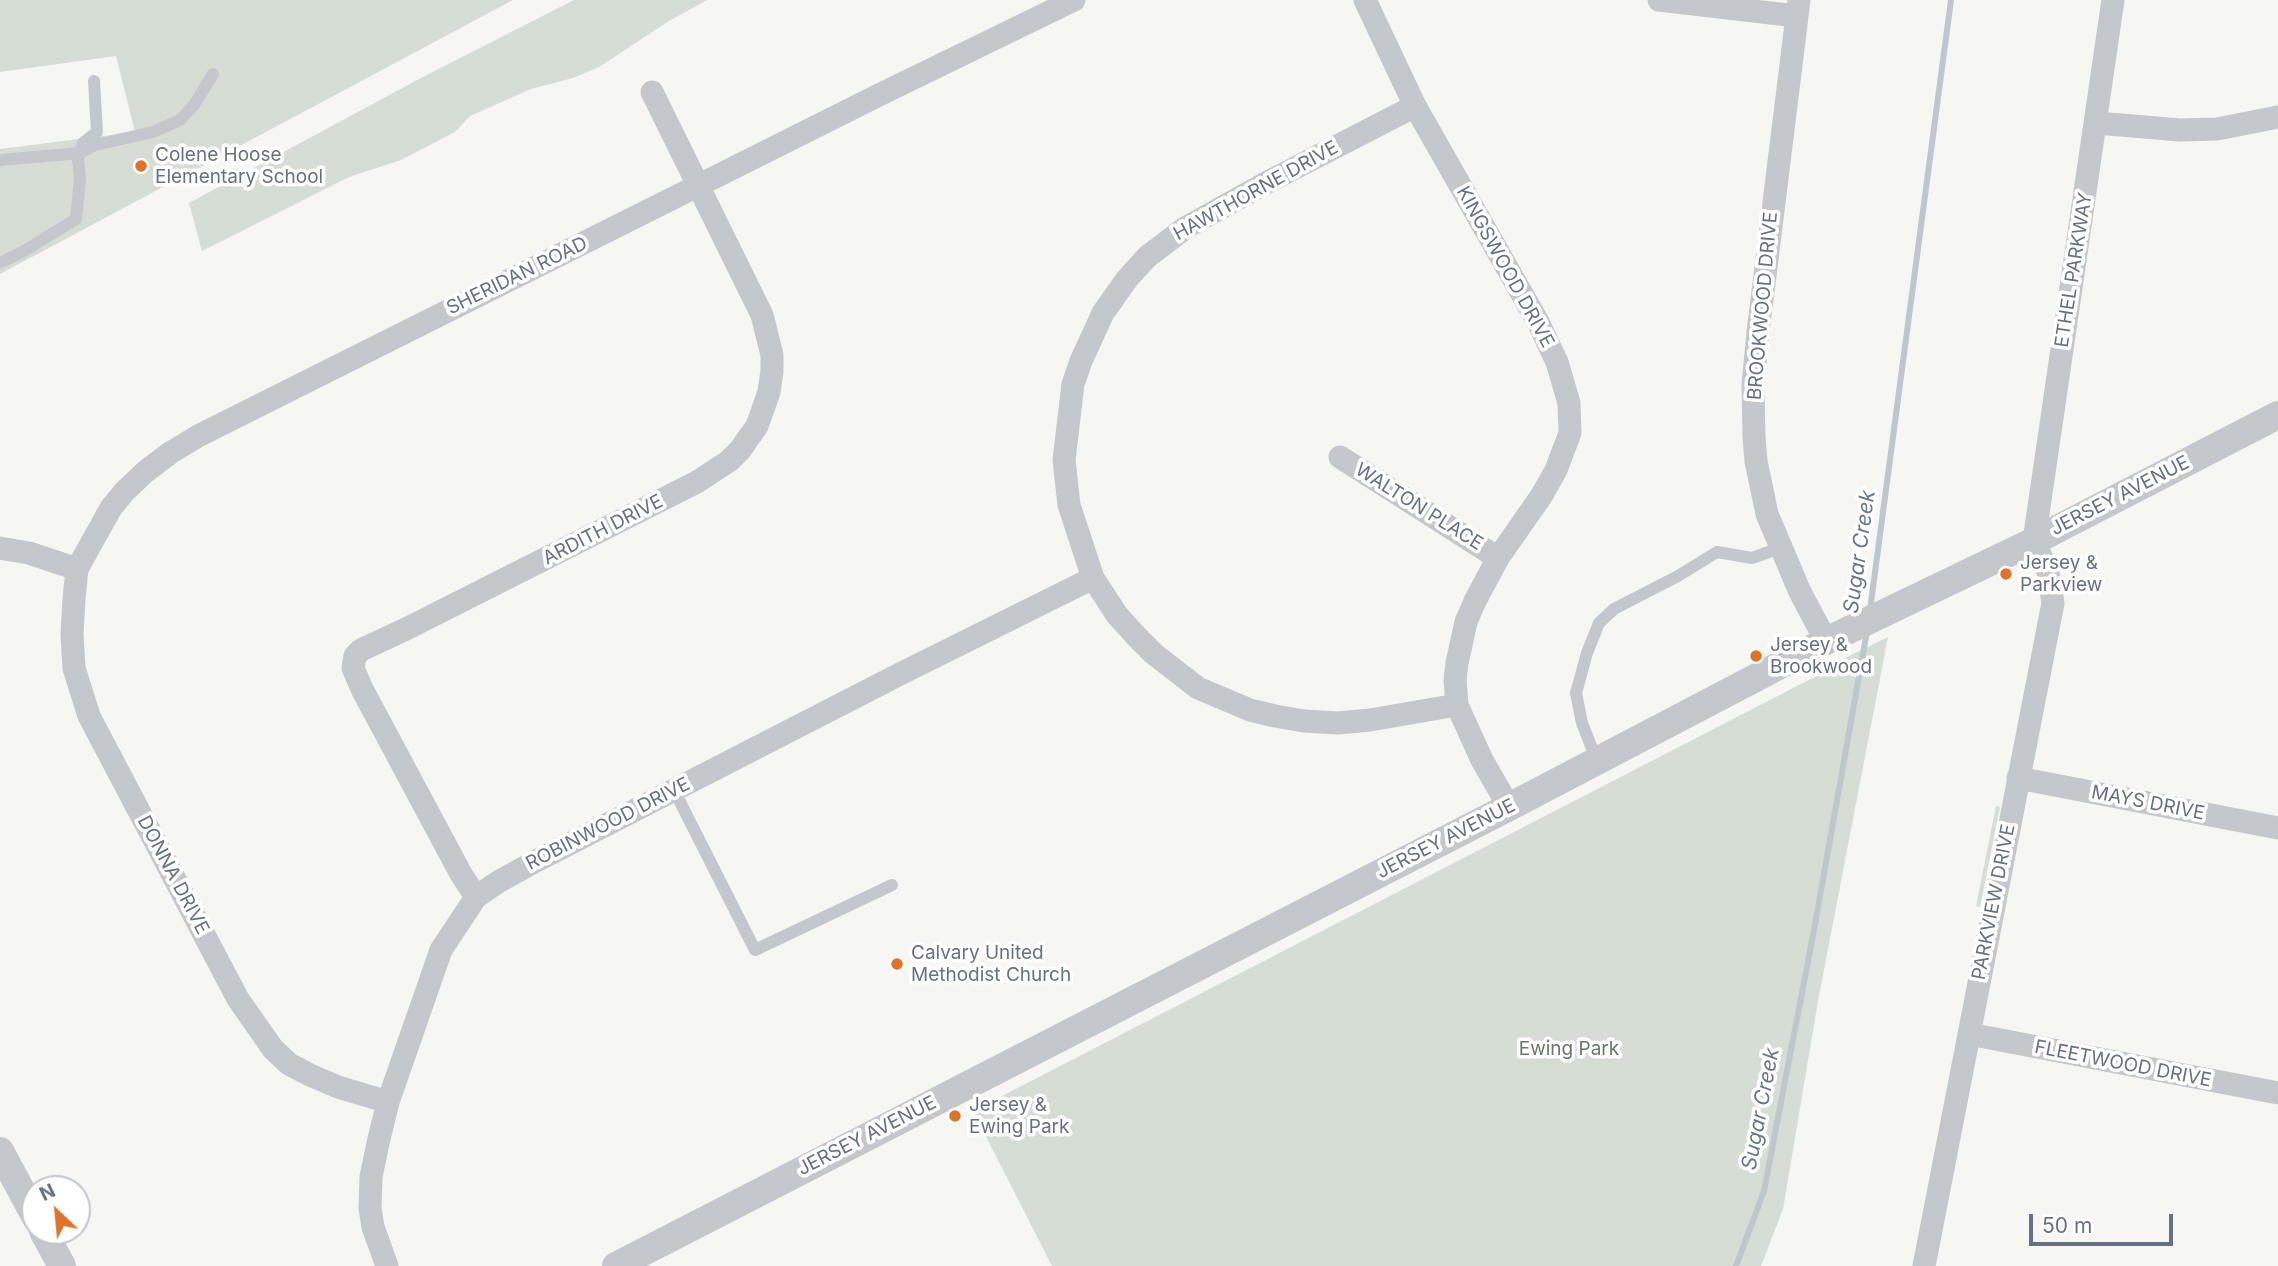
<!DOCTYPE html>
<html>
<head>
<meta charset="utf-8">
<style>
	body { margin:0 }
	#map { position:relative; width:2278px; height:1266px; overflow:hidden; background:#f6f6f3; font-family:Inter,sans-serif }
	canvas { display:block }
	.north { position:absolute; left:21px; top:1175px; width:70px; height:70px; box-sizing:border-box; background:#fff; border:2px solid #c2c6cd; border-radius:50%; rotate:334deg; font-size:19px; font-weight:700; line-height:28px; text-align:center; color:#667183 }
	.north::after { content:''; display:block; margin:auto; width:24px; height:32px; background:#e0722a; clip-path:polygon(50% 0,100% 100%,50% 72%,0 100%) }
	.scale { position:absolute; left:2029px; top:1214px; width:144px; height:32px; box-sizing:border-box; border:4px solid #667183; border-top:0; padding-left:9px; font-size:21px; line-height:24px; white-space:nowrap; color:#667183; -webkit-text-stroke:5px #fff; paint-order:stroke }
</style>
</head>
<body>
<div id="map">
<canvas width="2278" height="1266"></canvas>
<div class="north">N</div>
<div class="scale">50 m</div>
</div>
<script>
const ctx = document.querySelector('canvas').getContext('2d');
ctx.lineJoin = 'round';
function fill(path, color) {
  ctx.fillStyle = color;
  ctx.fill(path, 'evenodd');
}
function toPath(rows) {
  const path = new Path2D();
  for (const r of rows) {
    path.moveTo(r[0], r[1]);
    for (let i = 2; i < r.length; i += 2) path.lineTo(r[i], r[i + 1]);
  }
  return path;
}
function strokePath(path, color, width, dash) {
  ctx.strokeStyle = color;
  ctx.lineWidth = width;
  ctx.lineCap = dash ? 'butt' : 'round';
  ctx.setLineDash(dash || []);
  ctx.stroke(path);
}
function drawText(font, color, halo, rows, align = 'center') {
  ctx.font = font + ' Inter,sans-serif';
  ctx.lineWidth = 7;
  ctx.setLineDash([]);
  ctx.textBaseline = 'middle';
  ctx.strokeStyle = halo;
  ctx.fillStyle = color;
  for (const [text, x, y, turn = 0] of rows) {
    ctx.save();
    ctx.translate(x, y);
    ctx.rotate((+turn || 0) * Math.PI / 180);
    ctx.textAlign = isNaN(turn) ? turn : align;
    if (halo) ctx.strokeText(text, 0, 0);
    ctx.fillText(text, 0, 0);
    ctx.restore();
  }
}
const green = toPath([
	[0,0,513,0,0,274,0,149,135,132,116,56,0,72],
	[574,0,707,0,669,21,599,67,573,78,531,89,470,116,455,132,401,160,349,177,202,251,189,203,419,79],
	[1888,637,1818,1001,1783,1209,1761,1266,1052,1266,973,1111,1832,668,1833,664],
	[1996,806,2000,807,1980,907,1976,906]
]);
const stream = toPath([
	[1870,610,1951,0],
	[1736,1266,1764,1191,1814,930,1867,631]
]);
const service = toPath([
	[0,160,80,153,95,145,153,132,180,120,194,105,213,74],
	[0,263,24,251,76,219,80,179,78,159,83,143,97,132,94,81],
	[1597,761,1582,723,1576,693,1587,653,1599,623,1614,609,1678,576,1717,552,1752,558,1780,548],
	[674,790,755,950,892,885]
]);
const minor = toPath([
	[1365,0,1415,106,1538,322,1557,362,1569,403,1570,433,1556,470,1542,495,1498,558,1475,601,1466,622,1457,663,1455,680,1457,705,1482,760,1509,807],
	[1659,0,1797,16],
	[1799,0,1758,332,1753,384,1754,437,1756,461,1767,514,1800,592,1826,641],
	[1415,106,1264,184,1185,228,1147,257,1127,279,1103,313,1081,361,1073,384,1064,460,1069,505,1093,578,1117,615,1137,637,1154,654,1198,688,1250,710,1275,716,1304,721,1338,723,1370,720,1457,705],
	[2097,123,2180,130,2217,129,2278,117],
	[1340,457,1498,558],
	[0,548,29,553,77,569],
	[2018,778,2278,828],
	[476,897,461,874,362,689,353,668,355,656,361,650,408,628,697,482,729,461,740,450,757,426,769,392,772,371,772,355,762,315,652,92],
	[1969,1034,2278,1093],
	[388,1102,338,1087,310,1075,289,1064,273,1049,238,999,89,716,74,668,72,634,74,599,77,569,111,508,124,492,145,472,170,453,198,436,881,94,1074,0],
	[387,1266,373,1227,370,1208,371,1177,378,1143,388,1102,441,950,476,897,498,882,536,861,900,674,1093,578],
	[1924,1266,2053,603,2048,572,2034,541,2113,0]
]);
const tertiary = toPath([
	[0,1151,35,1216],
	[43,1231,62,1266],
	[616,1266,1509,807,1826,641,2034,541,2278,415]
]);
const markers = [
	[141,166,7,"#e0722a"],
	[2006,574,7,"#e0722a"],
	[1756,656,7,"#e0722a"],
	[897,964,7,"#e0722a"],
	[955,1116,7,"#e0722a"]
];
const poiNames = [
	["Colene Hoose",155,155],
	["Elementary School",155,177],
	["Jersey &",2020,563],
	["Parkview",2020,585],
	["Jersey &",1770,645],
	["Brookwood",1770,667],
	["Calvary United",911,953],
	["Methodist Church",911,975],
	["Jersey &",969,1105],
	["Ewing Park",969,1127]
];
const streetNames = [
	["HAWTHORNE DRIVE",1256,191,-29],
	["KINGSWOOD DRIVE",1505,267,61],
	["ETHEL PARKWAY",2074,270,-81],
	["SHERIDAN ROAD",517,276,-26],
	["BROOKWOOD DRIVE",1763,306,-85],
	["JERSEY AVENUE",2120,496,-27],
	["WALTON PLACE",1419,507,32],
	["ARDITH DRIVE",603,530,-27],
	["MAYS DRIVE",2148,803,11],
	["ROBINWOOD DRIVE",608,824,-27],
	["JERSEY AVENUE",1446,839,-27],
	["DONNA DRIVE",173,875,62],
	["PARKVIEW DRIVE",1994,902,-79],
	["FLEETWOOD DRIVE",2123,1064,11],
	["JERSEY AVENUE",867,1136,-27]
];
const parkNames = [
	["Ewing Park",1569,1049]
];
const waterNames = [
	["Sugar Creek",1860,552,-82],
	["Sugar Creek",1761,1109,-79]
];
fill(green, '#d6ddd4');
strokePath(stream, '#bfc7ce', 6);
strokePath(service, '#c4c7cb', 12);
strokePath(minor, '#c4c7cb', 23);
strokePath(tertiary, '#c4c7cb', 28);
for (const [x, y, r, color] of markers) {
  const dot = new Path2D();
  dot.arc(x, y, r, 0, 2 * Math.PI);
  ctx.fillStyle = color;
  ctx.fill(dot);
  strokePath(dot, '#fff', 2.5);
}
drawText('19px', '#667183', '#fff', poiNames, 'left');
drawText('19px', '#667183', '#fff', streetNames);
drawText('19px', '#657b64', '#fff', parkNames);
drawText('italic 21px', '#677987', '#fff', waterNames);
</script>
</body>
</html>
